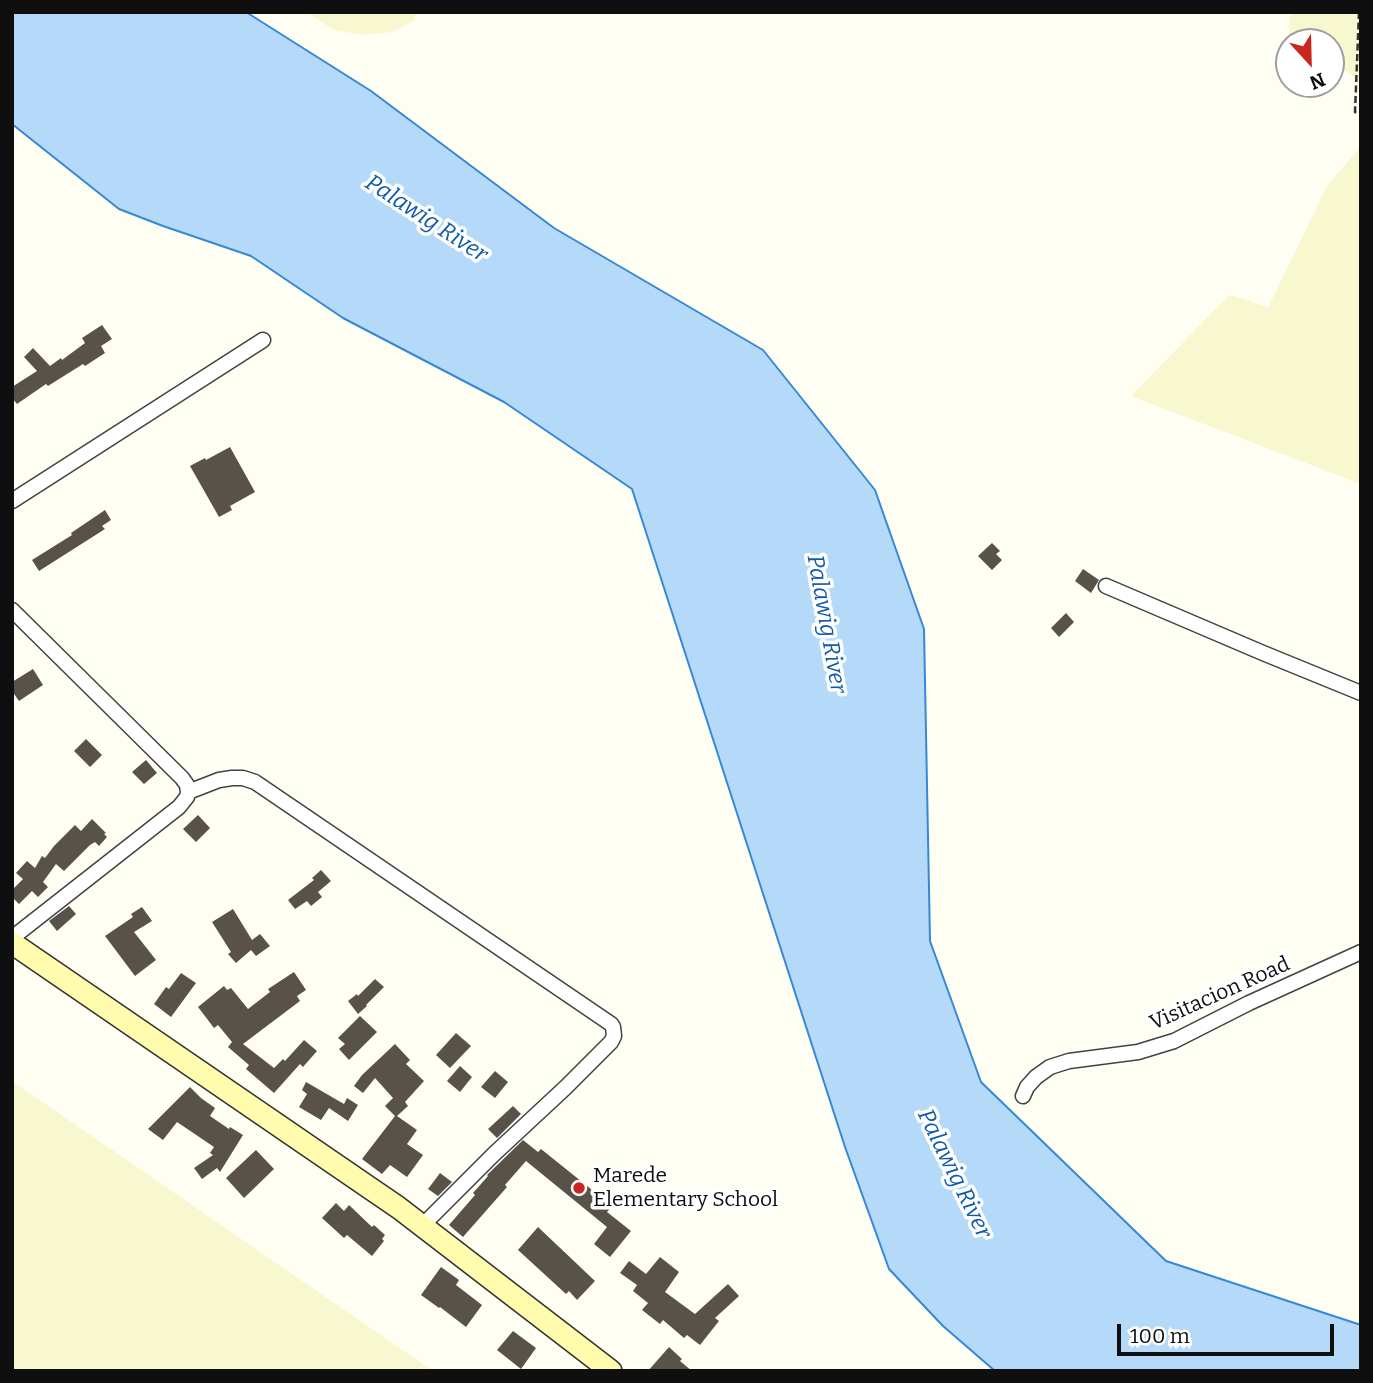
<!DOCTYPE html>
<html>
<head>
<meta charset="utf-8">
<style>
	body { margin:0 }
	#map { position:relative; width:1373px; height:1383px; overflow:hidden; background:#fffef2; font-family:Bitter,serif }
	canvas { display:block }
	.frame { position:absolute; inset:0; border:14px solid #0f0f0f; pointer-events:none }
	.north { position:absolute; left:1275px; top:28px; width:70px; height:70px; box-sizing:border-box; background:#fff; border:2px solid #9f9f9f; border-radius:50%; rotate:158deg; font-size:19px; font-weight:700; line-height:28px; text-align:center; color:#0f0f0f }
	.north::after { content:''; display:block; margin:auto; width:24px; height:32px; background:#c8261f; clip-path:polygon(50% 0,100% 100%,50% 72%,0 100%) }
	.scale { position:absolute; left:1117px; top:1324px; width:217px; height:32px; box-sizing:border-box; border:4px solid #0f0f0f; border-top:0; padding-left:9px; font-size:21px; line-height:24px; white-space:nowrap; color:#0f0f0f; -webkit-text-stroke:5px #fff; paint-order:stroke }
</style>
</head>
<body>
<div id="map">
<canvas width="1373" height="1383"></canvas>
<div class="frame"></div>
<div class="north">N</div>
<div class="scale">100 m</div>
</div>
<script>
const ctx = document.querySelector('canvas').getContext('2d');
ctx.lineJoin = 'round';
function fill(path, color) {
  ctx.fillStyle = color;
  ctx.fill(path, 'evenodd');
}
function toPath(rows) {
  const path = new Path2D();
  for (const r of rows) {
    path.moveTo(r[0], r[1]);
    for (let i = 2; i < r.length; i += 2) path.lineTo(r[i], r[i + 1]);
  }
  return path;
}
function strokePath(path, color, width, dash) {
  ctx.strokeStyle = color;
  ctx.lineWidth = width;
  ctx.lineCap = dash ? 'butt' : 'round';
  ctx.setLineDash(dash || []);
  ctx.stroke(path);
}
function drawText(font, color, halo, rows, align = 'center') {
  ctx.font = font + ' Bitter,serif';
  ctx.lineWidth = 7;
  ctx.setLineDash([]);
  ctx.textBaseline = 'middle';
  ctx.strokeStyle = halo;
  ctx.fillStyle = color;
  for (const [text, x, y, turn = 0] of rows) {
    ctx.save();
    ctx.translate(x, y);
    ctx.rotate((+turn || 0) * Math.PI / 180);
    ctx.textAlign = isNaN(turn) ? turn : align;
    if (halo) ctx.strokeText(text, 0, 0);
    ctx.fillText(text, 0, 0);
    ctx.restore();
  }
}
const farmland = toPath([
	[306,12,416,12,415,20,392,32,363,35,334,30],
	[1294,12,1361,12,1361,90,1353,76,1334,62,1331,62,1331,42,1293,42,1289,33,1289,18],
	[1361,146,1361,484,1131,396,1229,295,1248,300,1268,308,1327,186],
	[12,1081,433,1371,12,1371]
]);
const water = toPath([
	[12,12,246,12,371,91,554,228,763,350,875,490,924,629,930,941,981,1082,1166,1261,1361,1325,1361,1371,995,1371,943,1326,889,1269,845,1147,632,489,504,402,343,318,251,256,163,226,119,209,12,124,12,12]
]);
const building = toPath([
	[102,325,112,339,101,346,105,353,85,366,83,364,48,386,46,384,17,404,12,398,12,387,37,371,24,357,33,348,50,366,61,358,62,360,85,343,82,338],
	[230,447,255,492,230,506,232,510,219,517,190,466,205,458,206,460],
	[105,510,111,520,102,526,105,529,39,571,32,560,72,535,71,533],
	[992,543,1000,551,996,554,1002,560,992,570,978,556],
	[1083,569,1099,580,1091,593,1075,581],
	[1066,613,1074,622,1059,637,1051,628],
	[33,669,43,685,19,701,12,691,12,682],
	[86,739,102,755,90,767,74,751],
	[146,760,157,773,144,784,132,772],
	[198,815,210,828,196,842,183,829],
	[92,819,106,833,104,834,107,837,99,846,95,842,90,845,64,871,56,864,43,882,48,887,38,897,32,891,19,904,12,897,12,890,23,879,16,873,27,861,35,868,42,856,45,858,54,846,75,825,81,831],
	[321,870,331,881,318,892,322,897,311,906,307,901,295,909,288,900,314,880,312,878],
	[69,906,76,914,57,931,49,921],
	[142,907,152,921,134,932,156,960,135,976,105,936,133,917,131,914],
	[233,909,252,940,260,934,270,946,256,956,251,950,236,963,228,954,231,952,212,922],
	[294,972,306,990,297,996,300,1001,243,1044,274,1068,283,1059,285,1061,304,1040,317,1051,303,1067,300,1064,274,1093,246,1069,249,1065,228,1047,232,1042,218,1025,214,1028,198,1007,224,986,227,990,231,988,248,1009,270,992,268,989],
	[181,973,196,983,171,1017,154,1004,166,987,169,989],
	[375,979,384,987,366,1005,367,1006,358,1014,348,1001,357,994,358,996],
	[360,1016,377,1032,349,1060,339,1049,345,1044,338,1038],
	[456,1033,471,1046,450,1068,436,1055],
	[395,1044,410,1060,406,1064,424,1081,405,1102,408,1106,397,1116,417,1130,407,1144,423,1155,407,1177,390,1165,382,1174,362,1159,395,1116,385,1106,393,1098,375,1078,363,1093,354,1086,362,1075],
	[460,1066,472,1077,460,1092,447,1081],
	[495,1071,508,1082,495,1098,481,1087],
	[306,1082,344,1104,347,1098,358,1105,348,1121,329,1108,321,1120,299,1107,307,1094,302,1090],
	[190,1087,201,1098,215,1108,210,1116,229,1129,230,1127,243,1135,220,1172,217,1168,202,1179,194,1168,213,1155,210,1153,214,1147,177,1122,163,1140,148,1129],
	[513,1106,521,1114,497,1138,488,1129],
	[523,1140,538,1152,541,1149,612,1206,607,1212,631,1231,610,1257,594,1244,607,1227,526,1161,505,1185,507,1187,463,1237,449,1225,475,1195,473,1193,488,1176,487,1175],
	[256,1150,274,1169,244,1198,226,1178],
	[440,1173,452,1182,438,1196,428,1189],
	[336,1203,344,1211,349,1205,372,1227,374,1225,385,1235,382,1239,384,1241,372,1256,347,1235,344,1238,322,1218],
	[538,1227,595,1281,577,1300,569,1291,566,1294,518,1250],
	[660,1257,679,1272,665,1292,695,1314,728,1284,739,1296,715,1318,719,1321,700,1345,687,1335,684,1338,663,1320,660,1324,642,1310,648,1303,633,1291,637,1285,620,1273,629,1261,646,1274],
	[441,1267,459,1280,456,1285,482,1305,466,1327,440,1307,439,1308,421,1295],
	[513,1331,536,1348,521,1369,497,1350],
	[669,1347,682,1359,680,1361,692,1371,648,1371]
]);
const path = toPath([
	[1359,12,1355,112,1361,114]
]);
const street = toPath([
	[12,501,263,340],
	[1106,586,1263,653,1361,693],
	[12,610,182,778,187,785,188,792,187,797,179,807,12,938],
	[188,792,219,780,232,778,243,778,255,782,611,1024,613,1027,614,1036,611,1042,565,1088,494,1154,422,1226],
	[1023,1096,1027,1087,1036,1077,1050,1067,1069,1061,1138,1052,1174,1041,1249,1003,1361,952]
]);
const secondary = toPath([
	[12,943,399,1208,611,1371]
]);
const markers = [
	[579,1188,7,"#c8261f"]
];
const streetNames = [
	["Visitacion Road",1220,994,-24]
];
const poiNames = [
	["Marede",593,1176],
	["Elementary School",593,1200]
];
const waterNames = [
	["Palawig River",426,219,33],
	["Palawig River",826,624,80],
	["Palawig River",954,1174,64]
];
fill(farmland, '#f7f7d0');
fill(water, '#b4d9f9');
strokePath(water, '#3788d4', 2);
fill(building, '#59524b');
strokePath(street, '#424242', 17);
strokePath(secondary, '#313131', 24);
strokePath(path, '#313131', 2.5, [7, 3.5]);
strokePath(street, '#fff', 14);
strokePath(secondary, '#fffdad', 21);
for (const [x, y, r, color] of markers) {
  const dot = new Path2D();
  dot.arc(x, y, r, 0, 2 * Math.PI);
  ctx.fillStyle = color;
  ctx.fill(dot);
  strokePath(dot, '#fff', 2.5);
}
drawText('21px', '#0f0f0f', '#fff', streetNames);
drawText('21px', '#0f0f0f', '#fff', poiNames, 'left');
drawText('italic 23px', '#1159a9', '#fff', waterNames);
</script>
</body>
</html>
